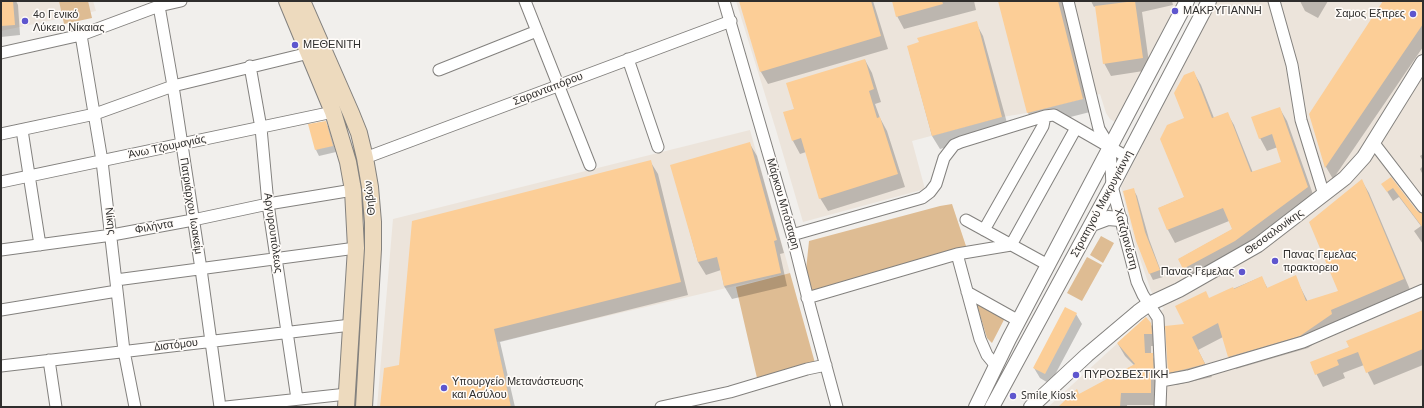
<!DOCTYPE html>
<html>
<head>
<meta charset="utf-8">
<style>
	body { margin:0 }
	#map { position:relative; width:1424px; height:408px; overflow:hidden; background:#f1efec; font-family:"PT Sans",sans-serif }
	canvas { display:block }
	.frame { position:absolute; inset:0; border:2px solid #2f2e2d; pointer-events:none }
</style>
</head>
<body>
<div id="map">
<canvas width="1424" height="408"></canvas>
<div class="frame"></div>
</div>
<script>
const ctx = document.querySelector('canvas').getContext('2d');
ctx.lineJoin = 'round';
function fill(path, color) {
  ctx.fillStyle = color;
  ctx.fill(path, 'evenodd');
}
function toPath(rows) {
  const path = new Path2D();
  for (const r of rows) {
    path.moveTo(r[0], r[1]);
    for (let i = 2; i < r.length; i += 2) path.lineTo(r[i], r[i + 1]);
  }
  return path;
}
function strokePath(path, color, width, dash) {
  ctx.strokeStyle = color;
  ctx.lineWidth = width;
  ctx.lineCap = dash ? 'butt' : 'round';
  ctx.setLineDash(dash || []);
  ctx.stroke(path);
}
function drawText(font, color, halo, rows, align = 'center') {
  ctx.font = font + ' "PT Sans",sans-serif';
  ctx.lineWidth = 3;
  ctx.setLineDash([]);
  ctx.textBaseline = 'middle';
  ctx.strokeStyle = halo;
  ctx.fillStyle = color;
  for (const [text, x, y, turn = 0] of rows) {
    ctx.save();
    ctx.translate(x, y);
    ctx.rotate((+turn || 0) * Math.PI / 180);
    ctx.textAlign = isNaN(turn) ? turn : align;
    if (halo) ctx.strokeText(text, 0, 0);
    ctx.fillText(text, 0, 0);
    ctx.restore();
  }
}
const built = toPath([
	[1,1,93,1,96,11,1,31],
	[736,1,1178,1,1115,122,1110,119,1106,113,1100,94,1027,113,1002,117,912,141,925,189,803,222,776,130],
	[1217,1,1423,1,1423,407,1048,407,1146,317,1164,309,1151,291,1135,244,1121,187],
	[750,130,790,273,497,342,511,407,377,407,393,219]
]);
const green = toPath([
	[59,1,88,1,92,18,64,24],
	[952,204,967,249,812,293,806,270,809,241,940,206],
	[1101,236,1114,243,1103,263,1090,255],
	[1087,257,1102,265,1082,301,1067,293],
	[790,273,815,363,757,378,736,287],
	[976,302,1007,314,992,343,987,338]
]);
const shadow = toPath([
	[1,1,16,1,18,5,20,35,1,37],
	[740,1,873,1,888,49,768,84,761,72],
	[893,1,974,1,976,10,904,29,897,16],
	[999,1,1062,1,1090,112,1035,126,1028,113],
	[1091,1,1172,1,1173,5,1142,12,1150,70,1111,76,1104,63,1096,6,1094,7],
	[1300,1,1328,1,1318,18,1305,11],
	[1385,1,1423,1,1423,47,1333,179,1326,167,1310,114],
	[976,23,983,36,1009,130,940,149,932,136,908,47],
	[865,60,872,73,881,102,875,104,880,118,887,131,905,187,828,211,820,198,806,152,800,154,793,141,784,113,795,109],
	[1194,73,1201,85,1214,118,1227,113,1234,125,1253,173,1283,162,1278,147,1267,151,1260,138,1280,109,1287,121,1315,200,1192,282,1179,259,1233,229,1229,221,1175,243,1168,230,1159,208,1185,197,1186,118],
	[325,122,329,128,336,152,319,156,316,150],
	[750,144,757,156,784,253,780,254,787,286,732,299,724,286,721,270,706,275,698,262,672,166],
	[1423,154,1423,161,1420,156],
	[650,161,658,174,688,295,500,342,515,407,381,407,400,365],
	[1423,166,1423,175,1420,169],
	[1391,178,1417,212,1423,214,1423,244,1414,231,1421,226,1399,197,1393,201,1383,185],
	[1362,181,1369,193,1411,292,1339,327,1308,348,1236,369,1229,357,1223,337,1198,350,1212,377,1176,385,1169,372,1185,324,1209,299,1261,277,1268,289,1295,277,1308,302,1340,291],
	[1133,189,1137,196,1149,239,1163,277,1153,280,1150,274,1137,241],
	[1423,311,1423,365,1374,385,1364,365,1343,373,1345,378,1323,387,1311,363,1350,347],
	[1076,314,1082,324,1050,384,1040,378,1034,368],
	[1150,323,1158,336,1158,346,1151,346,1151,354,1159,367,1157,405,1127,405,1127,407,1061,407,1077,390,1079,395,1134,365,1125,356,1118,344]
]);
const building = toPath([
	[1,1,13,1,15,25,1,26],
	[739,1,871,1,881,36,760,72],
	[892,1,942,1,943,4,896,17],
	[998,1,1058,1,1083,99,1027,113],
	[1135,1,1143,58,1103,64,1095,6],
	[1383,1,1423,1,1423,24,1325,168,1309,114],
	[977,21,1002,117,932,136,907,46,919,42,917,38],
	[865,59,874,89,869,91,877,118,880,117,898,174,819,199,801,138,792,141,783,112,794,109,786,83],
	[1194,71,1212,118,1228,112,1251,172,1281,162,1272,134,1259,139,1251,117,1280,107,1308,187,1235,241,1183,269,1178,259,1232,229,1223,208,1167,230,1158,208,1184,197,1160,139,1167,125,1184,118,1174,93,1184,75],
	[326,121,333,146,315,150,308,124],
	[750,142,777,240,774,241,781,273,724,286,717,257,698,262,670,165],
	[651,160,681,282,494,329,511,407,380,407,384,368,399,365,412,221],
	[1391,177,1417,211,1423,214,1423,228,1393,188,1387,192,1381,184],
	[1362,179,1404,279,1331,310,1332,314,1300,336,1228,357,1218,323,1192,337,1205,364,1186,369,1168,373,1165,326,1184,324,1175,306,1206,291,1209,298,1233,287,1234,289,1262,276,1267,288,1296,275,1306,301,1338,291,1309,222],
	[1134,188,1145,232,1160,270,1149,274,1136,241,1123,191],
	[1065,307,1077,313,1045,374,1033,368],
	[1423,310,1423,349,1366,373,1358,352,1337,360,1339,365,1315,375,1310,362,1349,347,1346,341],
	[1146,317,1151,323,1152,334,1144,334,1145,353,1153,353,1154,379,1151,379,1151,393,1121,393,1120,407,1058,407,1077,389,1079,394,1135,364,1117,343]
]);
const minor = toPath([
	[525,1,590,165],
	[724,1,792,235,810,307,837,407],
	[1068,1,1099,129,1110,147,1112,186,1137,282,1143,295,1158,318,1161,381,1160,407],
	[1274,1,1292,65,1301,120,1324,195],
	[159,6,173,86,201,269,220,407],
	[81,35,102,161,124,351,135,407],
	[1,53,81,35,159,6,181,1],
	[628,59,658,147],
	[250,66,261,128,268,204,297,399],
	[439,70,537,31],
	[22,130,40,245],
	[1,134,95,114,173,86,309,53],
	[1373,142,1423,207],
	[365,158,731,21],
	[1,182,333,112],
	[966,220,1048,265],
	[984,230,1043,126,1045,116],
	[792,235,922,198,930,192,936,184,944,158,954,145,961,142,1045,116,1054,115,1127,157],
	[1,250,112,235,193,220,268,204,353,190],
	[957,254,980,339,987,355,996,366],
	[116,280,356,248],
	[967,292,1019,321],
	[807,298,957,254,1011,245,1076,128],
	[1,310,117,291],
	[49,360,56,407],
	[1,366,351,325],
	[1161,381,1188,376,1303,342,1423,290],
	[226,407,347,394],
	[661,407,730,392,807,369,826,365]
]);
const tertiary = toPath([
	[1092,224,1108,218,1120,219],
	[976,407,1009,339,1187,1],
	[992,407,1112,186,1209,1],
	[1031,407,1087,355,1138,312,1149,304,1179,290,1258,245,1345,178,1364,157,1423,62]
]);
const secondary = toPath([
	[287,1,333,112,348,162,353,190,356,248,346,407],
	[302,1,351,113,359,133,365,158,370,187,373,222,373,249,364,407]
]);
const markers = [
	[1175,11,4,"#5e56ce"],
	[1413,14,4,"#5e56ce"],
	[25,21,4,"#5e56ce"],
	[295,45,4,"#5e56ce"],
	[1275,261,4,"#5e56ce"],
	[1242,272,4,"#5e56ce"],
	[1076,375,4,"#5e56ce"],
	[444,388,4,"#5e56ce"],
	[1013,396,4,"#5e56ce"]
];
const poiNames = [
	["ΜΑΚΡΥΓΙΑΝΝΗ",1183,11],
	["Σαμος Εξπρες",1405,14,"right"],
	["4ο Γενικό",33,15],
	["Λύκειο Νίκαιας",33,28],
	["ΜΕΘΕΝΙΤΗ",303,45],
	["Πανας Γεμελας",1283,255],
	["πρακτορειο",1283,268],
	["Πανας Γεμελας",1234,272,"right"],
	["ΠΥΡΟΣΒΕΣΤΙΚΗ",1084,375],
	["Υπουργείο Μετανάστευσης",452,382],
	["και Ασύλου",452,395],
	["Smile Kiosk",1021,396]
];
const streetNames = [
	["Σαρανταπόρου",548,89,-21],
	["Άνω Τζουμαγιάς",167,147,-12],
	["Θηβών",370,198,-96],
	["Μάρκου Μπότσαρη",783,204,74],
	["Στρατηγού Μακρυγιάννη",1102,204,-62],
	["Πατριάρχου Ιωακείμ",191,206,81],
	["Νίκης",110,221,83],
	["Φιλήντα",154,227,-10],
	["Θεσσαλονίκης",1274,232,-36],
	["Αργυρουπόλεως",273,233,82],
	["Χατζηανέστη",1126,239,75],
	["Διστόμου",176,345,-7]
];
fill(built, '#ece4db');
fill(green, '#debc93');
fill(shadow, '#0003');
fill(building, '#fcce97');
strokePath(minor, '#83817e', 13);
strokePath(tertiary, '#83817e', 16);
strokePath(secondary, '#83817e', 18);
strokePath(minor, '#fff', 11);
strokePath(tertiary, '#fff', 14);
strokePath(secondary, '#eddabe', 16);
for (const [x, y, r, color] of markers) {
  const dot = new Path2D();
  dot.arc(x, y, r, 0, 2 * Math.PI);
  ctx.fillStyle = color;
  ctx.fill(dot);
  strokePath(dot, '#fffcf9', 1.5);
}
drawText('11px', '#2f2e2d', '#fffcf9', poiNames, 'left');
drawText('11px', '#2f2e2d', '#fffcf9', streetNames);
</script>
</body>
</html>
